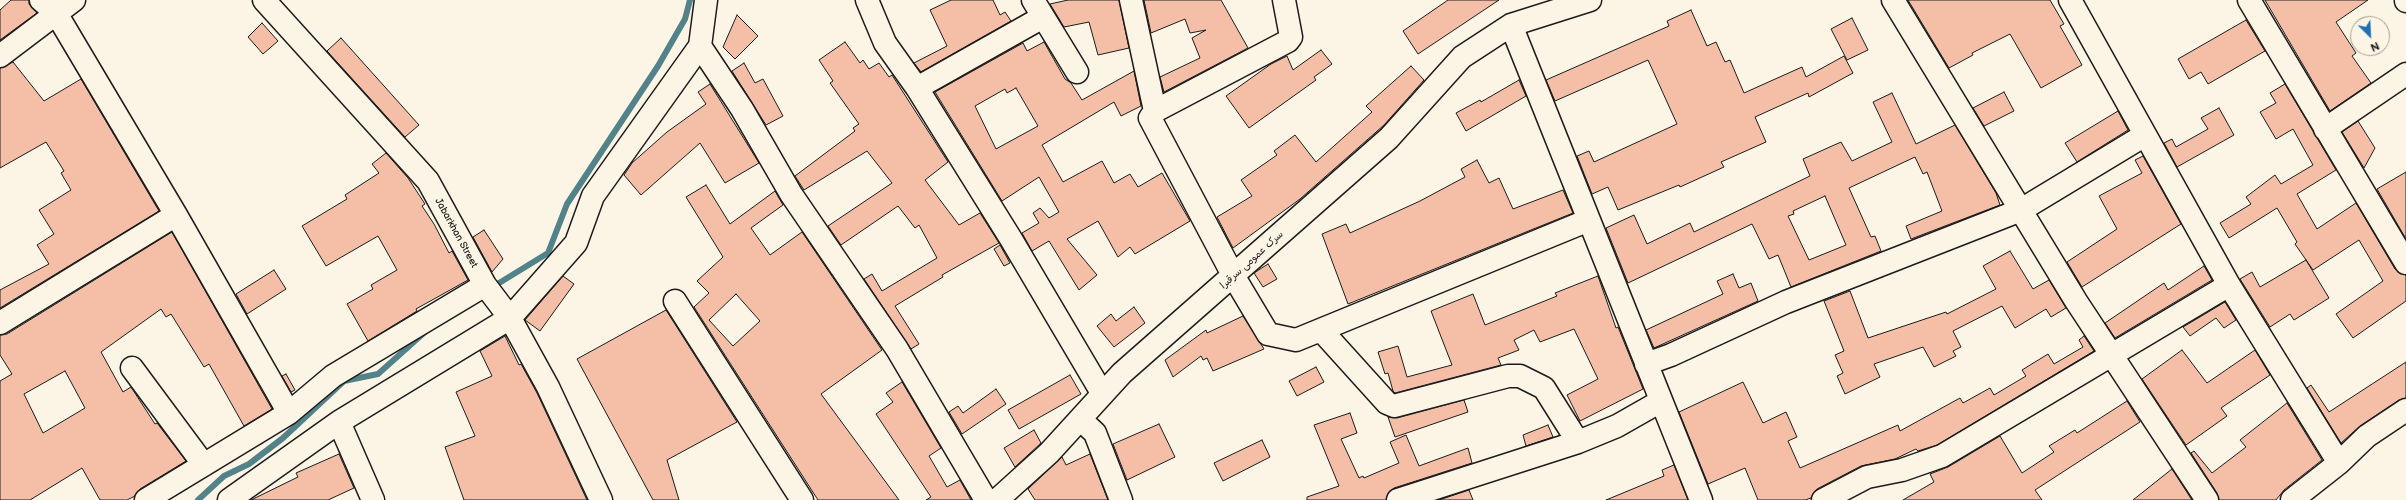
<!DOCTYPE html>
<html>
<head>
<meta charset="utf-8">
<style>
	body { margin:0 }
	#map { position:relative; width:2406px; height:500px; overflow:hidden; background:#fcf5e5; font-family:"Balsamiq Sans",sans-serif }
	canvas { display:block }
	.north { position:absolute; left:2350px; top:16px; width:40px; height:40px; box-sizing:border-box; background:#fcf5e5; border:1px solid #a29e95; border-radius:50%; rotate:156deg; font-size:11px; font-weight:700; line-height:16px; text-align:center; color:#1c1c1c }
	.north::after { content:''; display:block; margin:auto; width:14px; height:18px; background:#1f6fb2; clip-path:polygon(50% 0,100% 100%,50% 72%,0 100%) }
</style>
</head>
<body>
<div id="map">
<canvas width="2406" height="500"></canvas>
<div class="north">N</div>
</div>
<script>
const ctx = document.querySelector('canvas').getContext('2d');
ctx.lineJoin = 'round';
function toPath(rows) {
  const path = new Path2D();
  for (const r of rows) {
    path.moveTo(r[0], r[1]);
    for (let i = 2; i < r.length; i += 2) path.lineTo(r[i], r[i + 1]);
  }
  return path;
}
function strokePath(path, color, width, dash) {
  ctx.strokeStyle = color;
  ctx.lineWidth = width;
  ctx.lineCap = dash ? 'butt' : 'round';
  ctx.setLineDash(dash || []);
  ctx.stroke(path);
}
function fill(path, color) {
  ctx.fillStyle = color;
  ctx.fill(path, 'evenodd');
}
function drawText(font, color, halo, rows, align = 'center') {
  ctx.font = font + ' "Balsamiq Sans","Playpen Sans Arabic",sans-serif';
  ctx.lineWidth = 3.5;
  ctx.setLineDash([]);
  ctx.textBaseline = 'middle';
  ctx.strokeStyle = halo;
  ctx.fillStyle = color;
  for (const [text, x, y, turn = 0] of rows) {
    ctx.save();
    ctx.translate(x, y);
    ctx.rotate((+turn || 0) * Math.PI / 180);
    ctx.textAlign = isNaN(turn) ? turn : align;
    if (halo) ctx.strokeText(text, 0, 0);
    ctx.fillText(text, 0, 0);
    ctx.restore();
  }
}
const stream = toPath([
	[491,288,548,253,567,204,658,66,685,19,690,0],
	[198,500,224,476,249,464,283,438,344,381,378,374,426,331]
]);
const building = toPath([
	[11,0,29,0,29,4,37,13,0,40,0,10,11,0],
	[951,0,993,0,1000,15,1005,12,1011,21,921,72,914,63,947,46,930,10,951,0],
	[1068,0,1119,0,1129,48,1098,55,1089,22,1064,27,1050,4,1068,0],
	[1144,0,1221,0,1248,48,1164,92,1160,77,1200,58,1192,38,1206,30,1190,33,1185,19,1151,33,1144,0],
	[1448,0,1499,0,1418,54,1403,31,1448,0],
	[1908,0,2050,0,2064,24,2060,26,2082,65,2041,88,2010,34,1972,53,1973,55,1949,68,1908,0],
	[2265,0,2368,0,2336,22,2356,53,2352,56,2371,83,2330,111,2265,0],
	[1691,10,1707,46,1716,42,1725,62,1730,60,1744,93,1802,67,1806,77,1844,56,1853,73,1809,97,1808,93,1755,117,1766,142,1721,162,1724,167,1680,187,1679,185,1618,210,1608,187,1592,194,1577,156,1589,151,1594,162,1677,124,1648,60,1555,101,1546,80,1669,26,1667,21,1691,10],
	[737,15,758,36,735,59,723,47,737,15],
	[1852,18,1868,50,1847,60,1831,29,1852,18],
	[2246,20,2265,51,2208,84,2201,72,2189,79,2178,59,2246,20],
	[262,23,278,41,263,54,248,37,262,23],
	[341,38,419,125,405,137,327,51,341,38],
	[845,42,860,63,863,60,869,69,879,63,889,77,892,75,948,162,925,180,959,225,980,213,999,243,942,275,943,277,895,306,919,344,911,349,864,279,872,274,882,291,937,258,919,225,915,228,898,206,841,245,828,226,892,183,867,151,804,190,795,176,855,131,853,128,859,124,830,83,833,81,819,60,845,42],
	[1044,42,1065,79,1071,83,1082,100,1134,71,1141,106,1121,116,1114,102,1042,145,1063,182,1102,161,1114,183,1130,174,1138,187,1162,173,1190,221,1135,254,1130,247,1118,257,1098,221,1067,239,1097,275,1079,290,1049,241,1032,251,1022,233,1039,223,1033,213,1040,208,1049,218,1059,212,1039,177,1002,201,935,92,1023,43,1027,51,1044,42],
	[1016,88,1038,126,996,149,975,106,1005,89,1007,93,1016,88],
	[1321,50,1332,64,1314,77,1316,80,1249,128,1226,96,1271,64,1287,56,1293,70,1321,50],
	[13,62,44,101,81,79,159,211,0,308,0,290,49,264,37,245,54,234,39,210,71,190,61,173,64,171,46,142,0,168,0,68,13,62],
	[744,63,755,83,763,79,783,116,766,125,732,71,744,63],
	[1411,66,1424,80,1384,125,1300,199,1233,248,1217,217,1252,196,1241,180,1277,155,1274,151,1295,135,1316,162,1372,112,1366,106,1411,66],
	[1519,80,1526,96,1466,131,1456,113,1480,100,1481,102,1519,80],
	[710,84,759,163,725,183,700,143,641,195,624,175,632,163,667,132,706,104,698,92,710,84],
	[2285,84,2336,170,2297,194,2317,229,2356,203,2395,269,2406,275,2406,301,2353,338,2336,314,2383,281,2359,240,2313,270,2295,244,2297,242,2277,208,2229,238,2220,223,2251,204,2246,197,2275,175,2281,184,2313,165,2293,129,2276,139,2260,112,2276,103,2270,93,2285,84],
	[2004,92,2014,111,1984,126,1973,108,2004,92],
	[1892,93,1916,144,1955,125,1996,193,2000,205,1911,239,1906,226,1942,211,1927,172,1923,174,1915,157,1849,188,1871,237,1875,236,1881,251,1791,287,1778,255,1769,259,1752,224,1628,283,1606,228,1634,215,1647,244,1690,223,1694,232,1810,176,1803,159,1841,142,1852,161,1892,142,1873,102,1892,93],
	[1825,196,1846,245,1809,260,1788,216,1794,214,1793,211,1825,196],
	[2219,108,2234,135,2177,167,2164,143,2172,139,2176,147,2208,129,2201,118,2219,108],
	[2118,111,2128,130,2077,162,2065,143,2118,111],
	[2358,121,2375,148,2364,168,2342,132,2358,121],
	[386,153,408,178,425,204,422,206,434,224,449,253,452,251,468,280,416,309,417,311,368,341,347,304,373,289,371,285,397,270,378,236,326,266,302,226,347,199,345,195,379,173,372,164,386,153],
	[2143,156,2181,224,2082,287,2067,262,2117,229,2099,196,2142,173,2135,160,2143,156],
	[1477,160,1489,183,1499,178,1513,209,1563,190,1573,213,1348,304,1322,234,1346,224,1350,233,1420,201,1465,177,1461,169,1477,160],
	[2406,172,2406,239,2377,189,2406,172],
	[706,185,730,224,775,191,783,205,751,228,770,255,802,232,882,350,821,394,899,500,818,500,694,307,709,293,697,281,723,257,686,197,706,185],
	[736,294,760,321,733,346,709,320,736,294],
	[484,230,503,259,492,272,473,237,484,230],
	[172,232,272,409,244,426,209,364,204,367,171,314,166,317,161,309,101,352,123,392,131,387,155,424,157,423,186,461,140,489,135,496,127,500,100,500,82,468,30,500,0,500,0,381,12,374,0,355,0,335,7,334,172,232],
	[65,371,85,408,43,433,24,394,65,371],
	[1000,245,1010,263,1004,266,994,249,1000,245],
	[2010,251,2033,289,2049,280,2066,308,2051,317,2046,309,2015,328,2002,306,1953,331,1961,347,1953,351,1956,356,1934,367,1923,347,1874,364,1880,377,1845,394,1837,376,1843,373,1835,355,1844,351,1824,301,1850,291,1868,338,1946,312,1947,314,1996,289,1983,266,2010,251],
	[2306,260,2329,298,2294,320,2290,314,2270,327,2240,279,2252,272,2260,287,2306,260],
	[1268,264,1277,279,1263,287,1254,273,1268,264],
	[2204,266,2212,280,2115,338,2105,323,2164,283,2168,290,2204,266],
	[274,270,286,289,247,314,236,294,274,270],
	[1733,274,1739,288,1751,283,1758,301,1654,348,1646,330,1723,294,1717,281,1733,274],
	[563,276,574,284,540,331,525,320,563,276],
	[1598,276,1616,328,1618,327,1643,389,1580,421,1567,395,1598,379,1574,329,1540,342,1534,330,1514,340,1519,350,1498,358,1501,365,1395,393,1393,391,1388,373,1385,374,1378,352,1398,346,1407,377,1452,365,1431,311,1473,294,1485,325,1557,296,1555,293,1598,276],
	[2225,302,2236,320,2224,328,2216,318,2190,336,2183,327,2225,302],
	[1134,307,1145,323,1114,347,1097,326,1111,314,1116,321,1134,307],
	[666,310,737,422,667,460,679,500,653,500,577,359,666,310],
	[1243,316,1264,349,1213,371,1207,358,1203,360,1201,356,1173,377,1165,360,1206,330,1207,333,1243,316],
	[505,336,519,365,521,364,537,393,587,500,464,500,445,447,475,436,456,392,492,376,480,351,505,336],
	[2084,336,2094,351,1937,445,1918,451,1916,449,1895,459,1861,466,1817,489,1811,498,1805,500,1758,500,1745,468,1708,484,1679,412,1743,382,1763,423,1786,412,1797,437,1788,441,1800,468,1898,425,1900,431,1960,398,1963,403,1990,388,1994,395,2026,376,2022,370,2048,354,2054,364,2083,347,2079,340,2084,336],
	[2182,350,2207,383,2255,350,2270,375,2221,408,2227,416,2186,445,2142,379,2182,350],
	[2406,362,2406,398,2399,400,2360,426,2341,443,2307,388,2311,385,2329,412,2406,362],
	[1316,367,1324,382,1297,396,1289,381,1316,367],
	[286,374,295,390,291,392,282,376,286,374],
	[1070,375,1081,394,1019,429,1008,410,1070,375],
	[902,382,941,448,929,456,947,487,960,480,971,500,926,500,931,497,876,414,893,402,886,393,902,382],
	[996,389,1006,404,962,434,949,412,958,406,963,413,996,389],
	[1464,400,1468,412,1395,437,1388,417,1397,418,1464,400],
	[2127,401,2140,422,2035,490,2042,500,1903,500,1934,482,1930,474,1948,467,2000,436,2022,473,2054,452,2049,446,2075,430,2077,433,2127,401],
	[2287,403,2322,460,2284,490,2276,500,2219,500,2217,493,2191,453,2194,451,2212,473,2246,447,2240,440,2287,403],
	[1350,413,1357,433,1341,439,1359,478,1363,476,1364,478,1399,463,1390,442,1406,435,1419,466,1468,448,1472,463,1394,488,1389,492,1386,500,1307,500,1307,497,1339,486,1314,425,1350,413],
	[1159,424,1175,457,1127,480,1113,444,1159,424],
	[1548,425,1553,437,1526,446,1523,435,1548,425],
	[1034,430,1041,443,1015,467,1004,448,1034,430],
	[1262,440,1270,457,1223,481,1214,463,1262,440],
	[339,454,354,488,328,500,251,500,298,477,296,473,339,454],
	[1090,454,1108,500,1035,500,1028,489,1062,457,1066,465,1090,454],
	[1674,465,1688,500,1606,500,1664,476,1662,470,1674,465],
	[2172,469,2192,500,2133,500,2172,469],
	[1469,490,1473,500,1439,500,1469,490]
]);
const minor = toPath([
	[41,0,56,13,176,215,289,413],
	[264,0,428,181,485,285,510,318,548,387,601,500],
	[867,0,885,43,917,88,1011,239,1102,393],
	[1033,0,1077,72],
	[1131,0,1155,111],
	[1284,0,1291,37,1288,41,1155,111,1150,118,1234,277,1268,334,1296,340,1589,220],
	[1893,0,2076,301,2207,500],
	[2070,0,2229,285,2339,463],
	[2249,0,2406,263],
	[2406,0,2406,1],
	[1511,25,1701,500],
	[700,46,742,109,791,194,897,349,986,500],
	[0,56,74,0],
	[917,88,1043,17],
	[2325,129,2406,74],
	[675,301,802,500],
	[0,323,176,215],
	[1321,330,1387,403,1394,406,1508,376,1520,376,1544,388,1578,442],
	[1646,364,1671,355,1786,302,2021,210,2145,135],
	[132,368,204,465],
	[1080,419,1095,433,1121,500],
	[339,422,373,500],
	[146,500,289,413,333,376,485,285],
	[229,500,339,422,510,318,576,243,593,196,700,46,706,0],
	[997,500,1049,453,1122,373,1389,138,1462,57,1511,25,1590,0],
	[1398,500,1578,442,1617,426,1661,401],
	[1823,500,1867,477,1902,470,1942,456,2229,285],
	[2292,500,2339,463,2367,436,2406,410]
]);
const streetNames = [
	["Jabarkhan Street",456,233,61],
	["سرک عمومی سرقبرا",1252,260,-42]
];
strokePath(stream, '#53838a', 6);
fill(building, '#f4bea7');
strokePath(building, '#1c1c1c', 1);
strokePath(minor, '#1c1c1c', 25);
strokePath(minor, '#fcf5e5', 22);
drawText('10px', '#1c1c1c', '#fcf5e5', streetNames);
</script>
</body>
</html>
